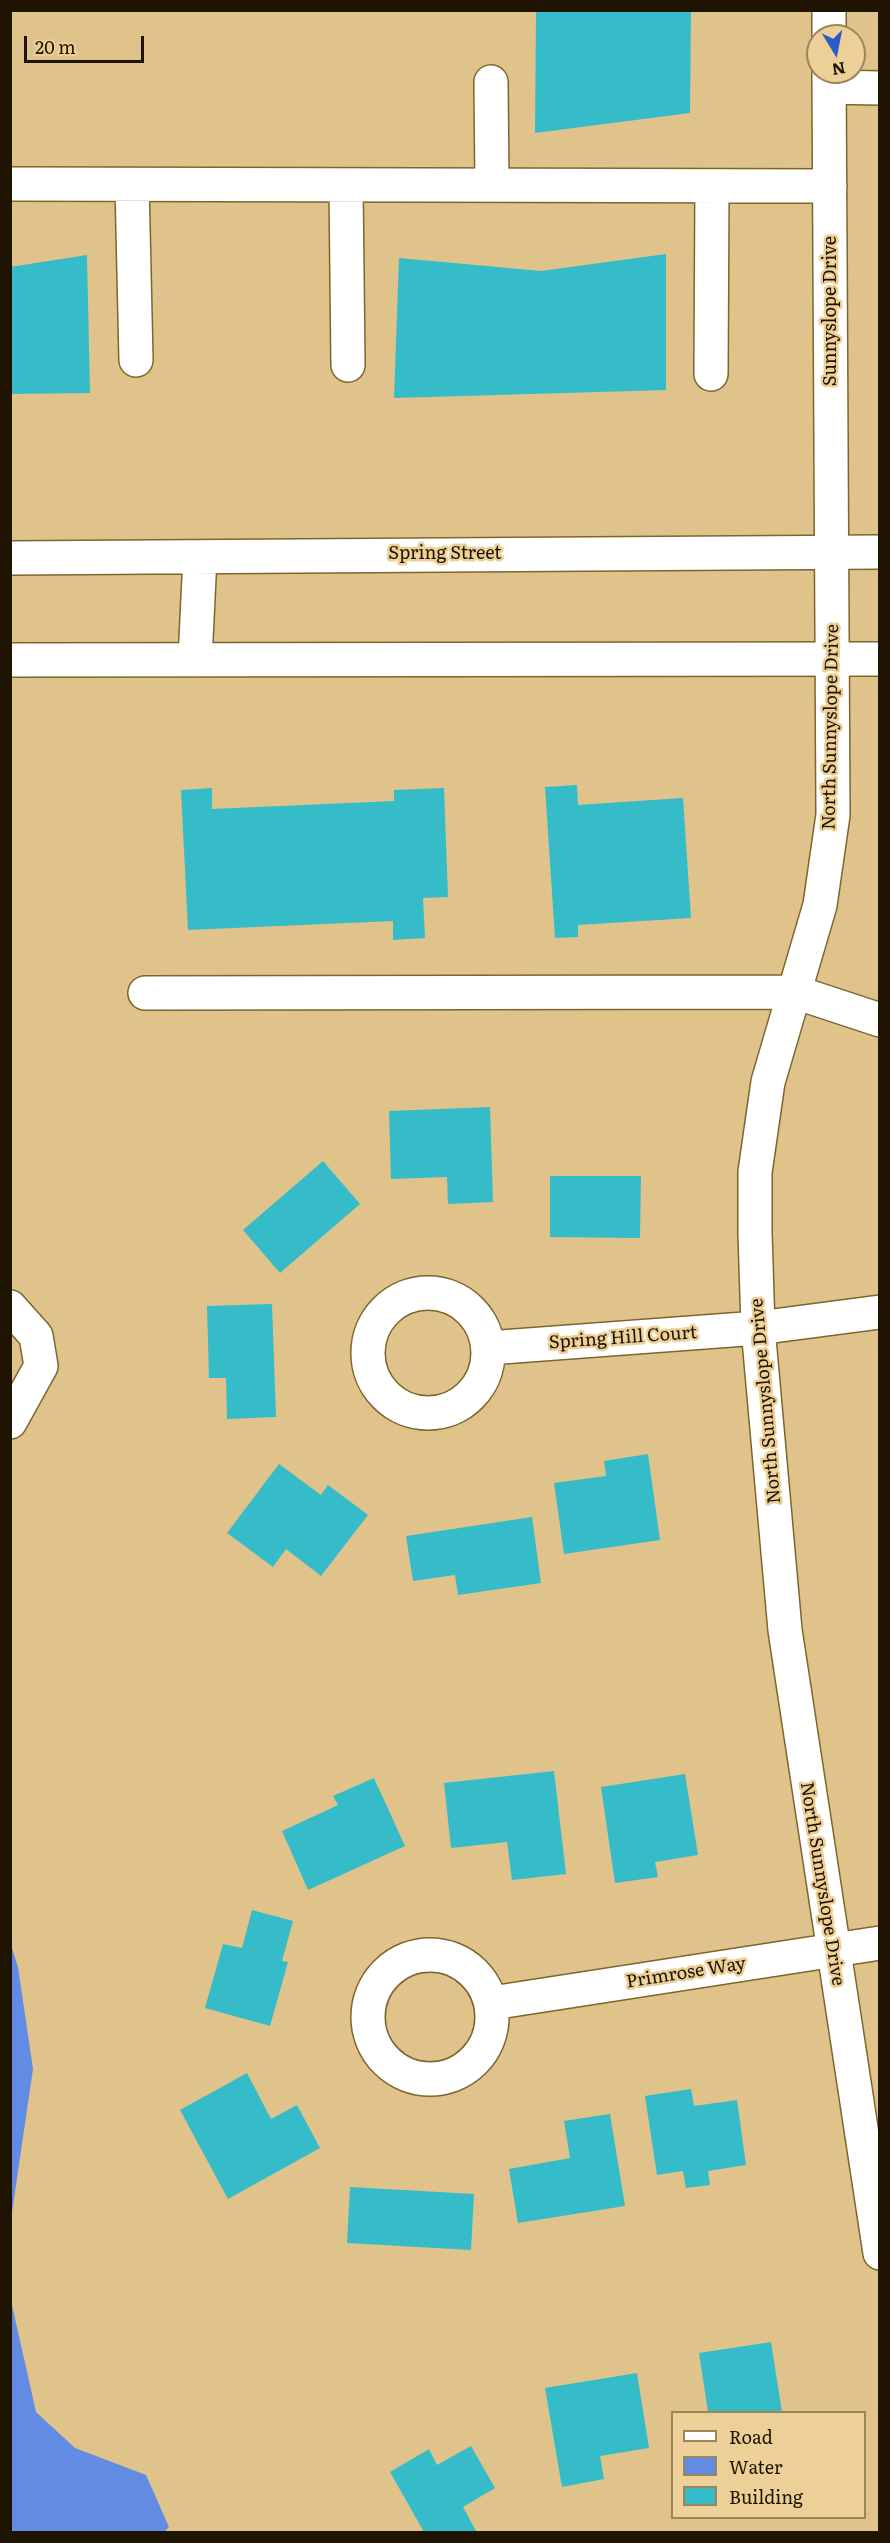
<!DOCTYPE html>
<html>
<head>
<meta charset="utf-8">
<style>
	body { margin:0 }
	#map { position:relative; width:890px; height:2543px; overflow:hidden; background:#dfc38b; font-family:Literata,serif }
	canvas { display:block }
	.frame { position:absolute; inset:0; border:12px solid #1f1401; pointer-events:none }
	.legend { position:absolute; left:671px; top:2411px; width:195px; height:108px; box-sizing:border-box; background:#edd097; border:2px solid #9b855b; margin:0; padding:8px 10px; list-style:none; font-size:18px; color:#1f1401 }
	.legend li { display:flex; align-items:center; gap:12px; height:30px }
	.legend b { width:30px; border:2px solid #9b855b }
	.north { position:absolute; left:806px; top:24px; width:60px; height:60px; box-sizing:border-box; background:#edd097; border:2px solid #9b855b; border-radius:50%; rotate:170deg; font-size:16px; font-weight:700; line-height:24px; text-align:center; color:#1f1401 }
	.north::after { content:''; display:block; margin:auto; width:21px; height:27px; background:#2d5bca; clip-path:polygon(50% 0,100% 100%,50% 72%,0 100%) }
	.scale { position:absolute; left:24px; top:36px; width:120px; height:27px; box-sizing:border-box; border:3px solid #1f1401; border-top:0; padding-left:8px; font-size:18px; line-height:21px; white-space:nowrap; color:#1f1401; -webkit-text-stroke:4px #edd097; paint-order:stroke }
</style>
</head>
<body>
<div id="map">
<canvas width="890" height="2543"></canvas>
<div class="frame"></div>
<ul class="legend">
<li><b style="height:8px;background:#fff"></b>Road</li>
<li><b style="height:16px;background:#628be4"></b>Water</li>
<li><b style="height:16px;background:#35bcc8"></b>Building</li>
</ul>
<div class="north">N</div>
<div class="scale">20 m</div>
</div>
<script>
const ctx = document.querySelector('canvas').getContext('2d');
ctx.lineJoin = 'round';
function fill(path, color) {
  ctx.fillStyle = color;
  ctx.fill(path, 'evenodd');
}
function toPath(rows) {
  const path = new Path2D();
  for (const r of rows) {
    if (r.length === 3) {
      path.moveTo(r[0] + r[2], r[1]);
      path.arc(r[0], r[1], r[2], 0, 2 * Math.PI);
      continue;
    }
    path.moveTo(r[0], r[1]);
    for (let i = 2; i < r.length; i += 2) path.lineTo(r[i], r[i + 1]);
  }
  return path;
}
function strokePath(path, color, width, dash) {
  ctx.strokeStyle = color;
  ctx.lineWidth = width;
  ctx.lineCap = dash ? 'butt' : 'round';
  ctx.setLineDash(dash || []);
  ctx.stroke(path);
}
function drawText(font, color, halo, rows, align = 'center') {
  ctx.font = font + ' Literata,serif';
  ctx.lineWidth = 5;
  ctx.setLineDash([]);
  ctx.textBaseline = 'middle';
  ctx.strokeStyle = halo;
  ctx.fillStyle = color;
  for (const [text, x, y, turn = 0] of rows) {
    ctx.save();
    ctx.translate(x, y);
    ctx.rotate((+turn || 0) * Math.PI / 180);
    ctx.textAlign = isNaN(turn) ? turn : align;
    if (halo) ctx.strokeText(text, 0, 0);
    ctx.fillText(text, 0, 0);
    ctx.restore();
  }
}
const water = toPath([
	[11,1945,18,1967,33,2069,11,2219],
	[10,2296,36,2412,75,2448,146,2475,169,2527,164,2532,11,2532]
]);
const building = toPath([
	[536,10,691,10,690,113,535,133],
	[666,254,666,390,394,398,399,258,541,271],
	[87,255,90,393,10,394,10,267],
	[577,785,578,805,683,798,691,918,578,925,578,937,555,938,545,787],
	[212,788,212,809,394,801,394,790,444,788,448,897,423,898,425,938,393,940,393,921,188,930,181,790],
	[490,1107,493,1202,448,1204,447,1177,391,1179,389,1111],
	[323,1161,360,1204,280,1273,243,1230],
	[550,1176,641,1176,640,1238,550,1237],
	[272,1304,276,1417,227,1419,226,1378,209,1378,207,1306],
	[648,1454,660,1540,564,1554,554,1483,606,1476,604,1461],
	[279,1464,321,1495,328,1485,368,1515,321,1576,286,1549,273,1567,227,1533],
	[532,1517,541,1583,458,1595,455,1575,413,1581,406,1536],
	[554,1771,566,1874,512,1880,507,1842,451,1848,444,1783],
	[685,1774,698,1855,655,1862,658,1877,615,1883,601,1787],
	[374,1778,405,1846,308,1890,282,1831,338,1805,333,1796],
	[252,1910,293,1921,282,1961,288,1962,270,2026,205,2008,223,1944,242,1948],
	[247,2073,271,2119,297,2105,320,2148,228,2199,180,2110],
	[691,2089,694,2106,737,2100,746,2165,708,2171,710,2185,686,2188,683,2171,657,2175,645,2096],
	[610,2114,625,2206,518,2223,509,2169,570,2158,564,2121],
	[350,2187,474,2194,471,2250,347,2243],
	[771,2342,782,2412,708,2412,699,2353],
	[637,2373,649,2448,600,2456,604,2479,562,2487,545,2388],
	[471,2446,495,2488,463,2507,476,2531,424,2532,390,2472,429,2449,437,2465]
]);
const minor = toPath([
	[829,10,829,36],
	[829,72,833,815,820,905,768,1082,755,1172,755,1233,758,1328,785,1630,880,2253],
	[491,82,492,185],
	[829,87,880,88],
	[10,184,830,186],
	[132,185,136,360],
	[346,185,348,365],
	[711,374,712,186],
	[145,993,795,992,880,1020],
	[428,1353,60],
	[10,1307,36,1336,41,1366,10,1422],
	[488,1348,758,1328,880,1312],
	[430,2017,62],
	[492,2003,880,1943]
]);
const major = toPath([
	[10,558,880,552],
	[10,660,880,659],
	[195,660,200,557]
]);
const streetNames = [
	["Sunnyslope Drive",831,311,-90],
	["Spring Street",445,554],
	["North Sunnyslope Drive",831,727,-89],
	["Spring Hill Court",623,1338,-4],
	["North Sunnyslope Drive",766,1401,-95],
	["North Sunnyslope Drive",822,1884,81],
	["Primrose Way",686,1973,-9]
];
fill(water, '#628be4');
fill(building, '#35bcc8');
strokePath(minor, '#7e652d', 36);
strokePath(major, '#7e652d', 36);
strokePath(minor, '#fff', 33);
strokePath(major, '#fff', 33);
drawText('18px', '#1f1401', '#edd097', streetNames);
</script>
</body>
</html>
